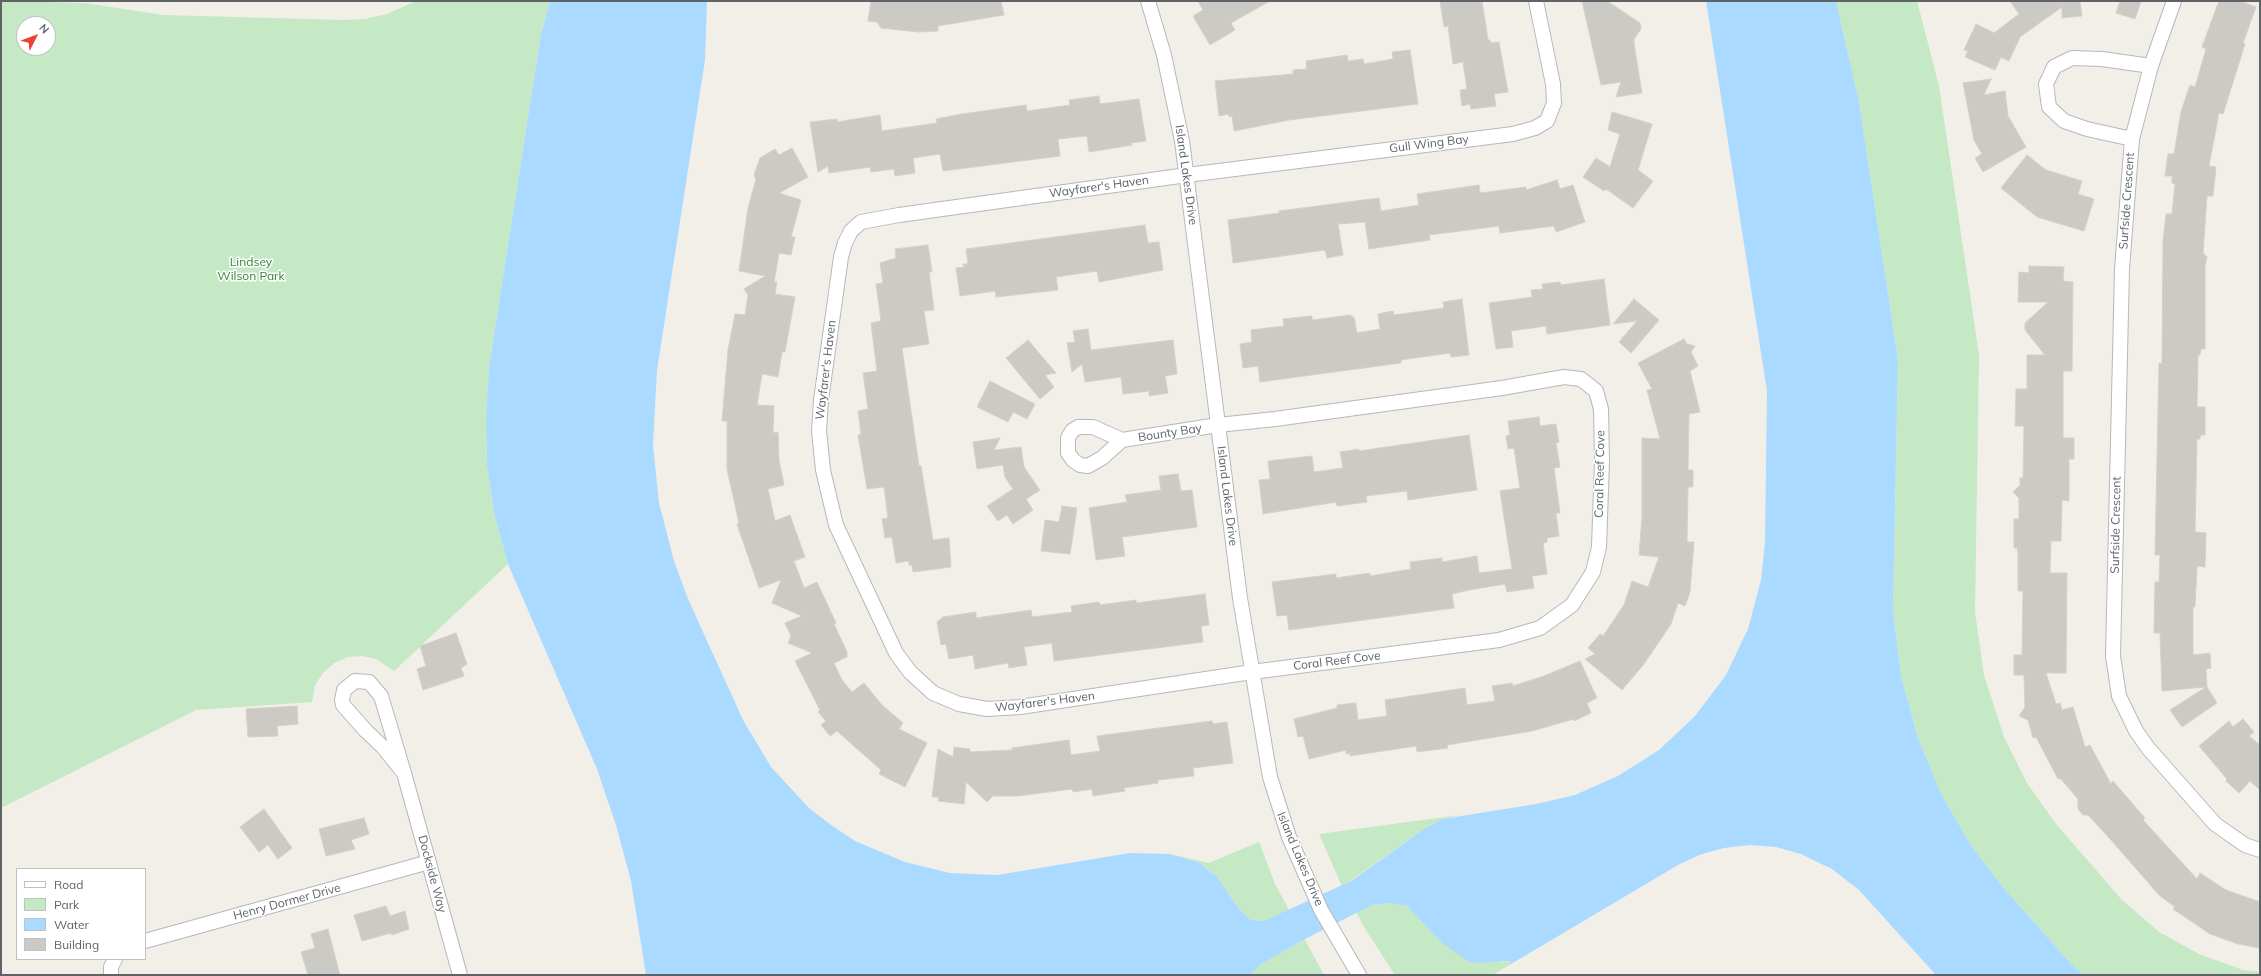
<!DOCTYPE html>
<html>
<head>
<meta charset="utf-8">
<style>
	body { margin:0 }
	#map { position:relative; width:2261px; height:976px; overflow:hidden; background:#f1efe8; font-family:Mulish,sans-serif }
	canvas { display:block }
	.frame { position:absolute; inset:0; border:2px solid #5f6368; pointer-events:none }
	.legend { position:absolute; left:16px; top:868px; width:130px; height:92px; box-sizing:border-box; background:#fff; border:1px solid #bfc1c3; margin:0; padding:5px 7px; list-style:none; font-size:12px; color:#5f6368 }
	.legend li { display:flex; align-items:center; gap:8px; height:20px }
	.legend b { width:20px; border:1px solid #bfc1c3 }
	.north { position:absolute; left:16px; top:16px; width:40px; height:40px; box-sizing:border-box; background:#fff; border:1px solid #bfc1c3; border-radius:50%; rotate:48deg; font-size:11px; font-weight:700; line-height:16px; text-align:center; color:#5f6368 }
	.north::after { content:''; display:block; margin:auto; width:14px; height:18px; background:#ea4335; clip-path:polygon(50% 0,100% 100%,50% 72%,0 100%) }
</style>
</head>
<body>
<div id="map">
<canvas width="2261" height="976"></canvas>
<div class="frame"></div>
<ul class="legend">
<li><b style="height:5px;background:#fff"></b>Road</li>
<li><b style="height:11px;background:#c5e8c5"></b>Park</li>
<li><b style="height:11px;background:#aadaff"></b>Water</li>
<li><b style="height:11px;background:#cccac5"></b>Building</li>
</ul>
<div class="north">N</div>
</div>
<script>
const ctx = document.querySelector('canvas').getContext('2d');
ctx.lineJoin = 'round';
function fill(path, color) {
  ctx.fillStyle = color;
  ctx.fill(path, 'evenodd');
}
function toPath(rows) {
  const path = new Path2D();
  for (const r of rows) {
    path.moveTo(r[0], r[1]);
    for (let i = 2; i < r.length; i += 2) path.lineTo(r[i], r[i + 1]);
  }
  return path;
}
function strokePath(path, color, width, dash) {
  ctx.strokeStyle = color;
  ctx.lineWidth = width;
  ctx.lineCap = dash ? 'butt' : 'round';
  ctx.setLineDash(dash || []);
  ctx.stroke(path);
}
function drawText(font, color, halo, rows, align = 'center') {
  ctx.font = font + ' Mulish,sans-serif';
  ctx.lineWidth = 3;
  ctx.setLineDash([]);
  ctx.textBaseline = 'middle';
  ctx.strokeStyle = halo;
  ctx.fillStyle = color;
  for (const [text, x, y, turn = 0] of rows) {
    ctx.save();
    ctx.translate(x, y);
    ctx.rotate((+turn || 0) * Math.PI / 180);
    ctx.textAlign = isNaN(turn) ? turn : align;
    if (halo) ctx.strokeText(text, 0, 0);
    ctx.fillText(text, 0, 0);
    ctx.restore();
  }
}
const green = toPath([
	[1,1,84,3,163,15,343,20,365,19,387,14,416,1,550,1,541,34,489,367,486,417,487,466,495,517,508,564,394,671,376,659,362,656,348,657,334,663,323,673,315,685,312,702,196,710,1,808],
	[24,24,48,24,48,48,24,48],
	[1836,1,1917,1,1939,86,1979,355,1975,612,1984,675,2004,737,2027,783,2056,824,2122,900,2159,932,2199,954,2243,970,2260,972,2260,975,2084,975,2071,964,2002,886,1972,847,1941,794,1918,738,1901,676,1893,611,1898,360,1859,102],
	[1460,815,1443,819,1427,827,1347,883,1372,905,1390,903,1407,906,1441,942,1502,962,1510,961,1511,964,1492,975,1395,975,1364,927,1340,882,1319,834],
	[1259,842,1275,884,1324,975,1250,975,1260,965,1301,941,1286,912,1264,921,1251,920,1239,909,1217,877,1198,862,1170,854,1209,863]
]);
const water = toPath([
	[550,1,707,1,705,60,657,370,653,445,659,503,674,561,688,599,743,720,771,767,809,808,831,825,855,841,905,862,950,873,997,875,1130,853,1170,854,1198,862,1217,877,1239,909,1251,920,1264,921,1351,881,1427,827,1443,819,1536,804,1575,795,1618,776,1659,750,1695,716,1726,675,1748,629,1761,580,1765,542,1767,391,1706,1,1836,1,1859,102,1898,360,1893,611,1901,676,1918,738,1941,794,1972,847,2002,886,2071,964,2084,975,1936,975,1859,890,1832,869,1801,854,1776,847,1750,845,1724,848,1699,855,1678,865,1511,964,1510,961,1471,963,1441,942,1407,906,1390,903,1372,905,1301,941,1260,965,1250,975,646,975,631,881,616,825,597,769,508,564,495,517,487,466,486,417,489,367,541,34]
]);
const building = toPath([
	[871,1,1001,1,1004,15,938,26,938,31,918,32,881,28,877,22,868,21,871,1],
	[1198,1,1270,1,1231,23,1235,30,1210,45,1193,16,1203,10,1198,1],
	[1440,1,1482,1,1488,40,1490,40,1491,43,1499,42,1508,92,1494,94,1496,106,1471,109,1470,104,1462,106,1460,90,1467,89,1463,62,1453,64,1448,26,1444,27,1440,1],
	[1582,1,1607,1,1640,23,1641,29,1634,39,1634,44,1642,93,1616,97,1621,82,1601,85,1582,1],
	[2010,1,2080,1,2082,16,2062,18,2062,7,2020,37,2009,61,2001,57,1995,70,1965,57,1968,51,1964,50,1976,24,1994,33,2019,14,2010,1],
	[2120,1,2141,1,2135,19,2116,13,2120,1],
	[2219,1,2240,1,2256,7,2243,43,2245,44,2223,114,2219,113,2209,166,2216,167,2213,196,2207,196,2203,253,2207,257,2205,266,2205,349,2201,349,2200,355,2198,355,2197,407,2205,407,2205,435,2200,435,2200,439,2197,439,2195,532,2206,533,2205,567,2197,566,2195,607,2193,607,2193,655,2210,653,2211,668,2206,669,2207,687,2217,703,2182,727,2170,710,2206,687,2162,691,2160,633,2154,633,2155,582,2159,582,2160,555,2155,555,2159,363,2162,364,2163,241,2166,214,2172,214,2175,184,2172,183,2172,176,2165,176,2168,154,2174,154,2181,112,2190,85,2195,87,2206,49,2202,47,2219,1],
	[1410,50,1418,104,1289,120,1234,131,1232,116,1229,117,1229,114,1219,116,1215,81,1293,74,1293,70,1307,69,1306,61,1347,55,1348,61,1363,59,1364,64,1393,59,1392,52,1410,50],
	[1991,79,1984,95,2005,91,2008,116,2026,147,1983,172,1975,158,1982,154,1974,140,1963,83,1991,79],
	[1099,96,1100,104,1139,99,1146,141,1131,143,1132,145,1089,152,1087,136,1058,139,1060,156,943,171,940,154,913,158,915,173,895,176,894,169,871,172,870,167,829,173,828,166,818,172,810,122,837,119,837,122,880,115,882,131,937,123,936,119,962,114,1026,105,1027,111,1070,105,1069,100,1099,96],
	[1612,112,1652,124,1638,170,1653,181,1633,208,1606,189,1604,191,1583,177,1596,158,1610,167,1620,134,1608,130,1612,112],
	[792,148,808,177,779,193,801,200,791,237,795,237,791,255,779,253,774,282,777,282,775,294,795,297,785,352,782,352,778,377,762,374,757,405,774,406,773,433,778,432,779,460,784,485,768,489,775,521,790,515,796,532,805,557,794,561,804,588,817,582,836,623,834,624,847,652,847,657,834,663,842,680,852,692,864,683,882,705,903,723,899,729,927,743,905,787,879,774,881,770,837,731,830,736,821,725,826,721,818,712,820,710,795,661,812,653,788,643,791,636,785,623,802,616,772,603,781,580,759,588,737,524,739,523,727,469,727,421,722,421,728,350,735,314,745,315,748,295,744,289,765,276,739,271,748,208,756,179,754,175,760,158,775,149,779,155,792,148],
	[2027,155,2046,170,2082,181,2078,194,2094,199,2084,231,2037,217,2001,188,2027,155],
	[1557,180,1560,189,1573,185,1585,222,1556,232,1554,226,1500,233,1499,226,1429,235,1430,240,1369,249,1365,222,1338,224,1343,255,1327,258,1325,250,1233,263,1228,220,1279,213,1279,211,1379,198,1381,211,1419,205,1417,194,1479,185,1480,193,1526,187,1526,190,1557,180],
	[1145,225,1148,243,1159,242,1163,270,1099,282,1097,271,1056,277,1058,290,996,297,995,291,960,296,956,268,964,267,963,264,968,264,966,249,1145,225],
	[928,245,932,272,929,272,934,310,924,311,929,344,902,348,919,466,921,466,933,540,949,538,951,567,913,572,912,565,909,565,909,561,896,563,892,537,885,538,882,519,888,518,884,487,867,489,858,435,861,434,858,411,868,409,863,373,877,371,871,323,881,321,876,284,883,283,880,263,896,258,895,249,928,245],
	[2029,266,2064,267,2063,281,2073,282,2072,371,2063,371,2063,438,2074,438,2074,459,2069,459,2069,501,2062,500,2061,541,2051,541,2050,573,2067,573,2066,673,2046,673,2056,704,2060,703,2062,710,2073,707,2085,747,2090,745,2111,784,2113,781,2145,818,2143,820,2197,879,2200,873,2226,890,2260,902,2260,948,2238,944,2210,934,2173,909,2175,907,2159,895,2111,840,2088,815,2083,815,2078,809,2078,799,2060,778,2058,779,2036,737,2033,738,2028,720,2019,716,2025,707,2024,675,2014,675,2014,655,2022,655,2023,591,2018,591,2018,554,2017,548,2014,548,2014,519,2019,519,2019,498,2013,492,2020,485,2020,478,2023,478,2024,426,2015,426,2016,389,2027,389,2027,355,2045,355,2025,330,2025,323,2048,302,2018,302,2019,272,2029,273,2029,266],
	[1604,279,1610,325,1547,334,1546,326,1511,331,1513,347,1496,349,1489,303,1532,297,1531,290,1543,289,1542,284,1560,282,1561,285,1604,279],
	[1462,299,1469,355,1451,357,1450,353,1401,360,1401,363,1260,382,1258,366,1243,368,1240,344,1252,342,1251,330,1284,326,1283,319,1312,316,1312,320,1351,315,1351,317,1354,317,1357,333,1380,329,1378,314,1393,311,1394,315,1444,308,1443,302,1462,299],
	[1634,299,1659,320,1631,353,1619,342,1637,321,1613,324,1634,299],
	[1088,329,1091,350,1173,340,1177,374,1165,376,1168,393,1149,396,1149,391,1123,394,1121,377,1085,382,1082,364,1072,372,1067,343,1075,342,1073,331,1088,329],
	[1684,339,1687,344,1695,346,1691,352,1698,366,1690,371,1700,412,1689,414,1688,470,1693,470,1693,487,1688,487,1687,542,1694,542,1690,592,1685,606,1678,603,1671,624,1644,664,1622,690,1585,659,1595,654,1588,648,1600,634,1603,636,1624,605,1632,581,1648,587,1659,557,1639,555,1642,517,1642,438,1660,439,1647,390,1652,389,1638,363,1684,339],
	[1028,340,1056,373,1045,375,1054,387,1040,399,1006,358,1028,340],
	[990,381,1035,404,1027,419,1013,412,1008,422,977,407,990,381],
	[1539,417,1540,426,1556,424,1559,442,1556,443,1560,467,1554,468,1560,513,1556,513,1559,536,1547,538,1547,542,1543,543,1547,574,1532,576,1534,588,1507,592,1505,584,1469,590,1452,594,1454,608,1289,630,1287,615,1277,616,1272,582,1336,574,1336,578,1370,573,1370,576,1411,569,1410,562,1442,558,1442,562,1477,556,1479,573,1512,569,1500,491,1520,488,1514,448,1508,449,1506,436,1510,435,1508,421,1539,417],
	[1469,435,1477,490,1408,500,1407,491,1366,496,1367,502,1337,506,1336,502,1263,514,1259,480,1270,479,1268,461,1312,456,1314,472,1343,468,1340,452,1359,449,1359,451,1469,435],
	[1000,438,994,450,1021,447,1024,467,1040,490,1026,499,1033,510,1013,524,1007,515,998,521,987,506,1013,489,1005,477,1003,465,977,469,973,442,1000,438],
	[1178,474,1181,491,1192,490,1197,527,1122,537,1125,556,1096,560,1089,508,1127,502,1125,495,1161,490,1159,476,1178,474],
	[1062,506,1077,508,1070,554,1041,551,1045,520,1059,522,1062,506],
	[1205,594,1209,625,1201,626,1203,642,1054,661,1052,643,1024,647,1027,665,1009,668,1008,663,975,669,973,655,949,659,946,644,941,645,937,622,943,617,976,612,976,618,1031,610,1032,617,1072,612,1071,606,1099,602,1100,605,1136,600,1136,603,1205,594],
	[456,633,467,664,461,668,464,676,423,690,417,669,426,666,420,646,456,633],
	[1580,661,1597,698,1587,703,1591,713,1574,721,1574,719,1532,731,1447,745,1448,748,1417,752,1416,746,1350,756,1350,753,1346,754,1346,750,1309,759,1303,736,1298,737,1294,719,1337,708,1337,705,1356,703,1358,720,1387,716,1385,700,1465,688,1467,705,1495,701,1492,686,1512,683,1513,686,1544,676,1580,661],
	[297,706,298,724,277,726,278,736,248,737,246,709,297,706],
	[2243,719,2254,732,2249,736,2260,745,2260,790,2250,781,2239,793,2226,781,2227,779,2199,746,2229,721,2233,727,2243,719],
	[1212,721,1213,724,1227,722,1233,763,1193,768,1194,776,1158,780,1158,783,1124,788,1125,791,1093,796,1092,789,1073,792,1072,789,1018,796,993,796,987,802,966,782,964,804,938,801,939,797,932,797,938,749,953,757,954,747,970,749,970,752,1012,750,1012,748,1069,740,1071,755,1100,751,1097,736,1212,721],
	[264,809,292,848,278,859,268,845,259,852,240,827,264,809],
	[364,818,369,834,351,840,355,849,326,856,319,829,364,818],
	[386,906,390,916,405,911,409,929,392,935,391,933,362,941,354,915,386,906],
	[328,929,340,975,308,975,301,952,315,948,311,934,328,929]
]);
const minor = toPath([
	[1148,1,1164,55,1182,141,1240,598,1270,777,1289,837,1300,862,1321,910,1359,975],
	[2174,1,2151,66,2132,139,2122,269,2113,656,2119,696,2136,731,2148,748,2215,824,2245,845,2260,850],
	[2132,139,2087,129,2064,121,2049,107,2046,84,2054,67,2072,58,2102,59,2151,66],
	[1122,440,1093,427,1078,427,1072,431,1068,438,1068,453,1073,460,1080,465,1088,466,1102,458,1122,440,1218,425,1275,419,1502,388,1564,377,1581,379,1596,391,1601,409,1602,461,1599,547,1593,572,1572,605,1540,628,1499,640,1252,672,1020,707,987,709,959,704,933,693,910,672,896,653,836,525,823,470,819,431,821,400,841,257,845,243,851,231,861,222,899,215,1187,175,1513,134,1535,128,1547,121,1554,103,1553,84,1536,1],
	[404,773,381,696,369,682,355,681,344,690,342,700,343,705,366,731,383,747,404,773,460,975],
	[145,941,429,862],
	[111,975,111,967,115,959]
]);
const streetNames = [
	["Gull Wing Bay",1429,144,-7],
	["Island Lakes Drive",1186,175,82],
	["Wayfarer's Haven",1099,187,-8],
	["Surfside Crescent",2127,201,-86],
	["Wayfarer's Haven",826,370,-83],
	["Bounty Bay",1170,433,-9],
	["Coral Reef Cove",1600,474,-89],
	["Island Lakes Drive",1227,496,83],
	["Surfside Crescent",2116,525,-89],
	["Coral Reef Cove",1337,661,-7],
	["Wayfarer's Haven",1045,702,-7],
	["Island Lakes Drive",1300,859,67],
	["Dockside Way",432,874,75],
	["Henry Dormer Drive",287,902,-15]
];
const parkNames = [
	["Lindsey",251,262],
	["Wilson Park",251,276]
];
fill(green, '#c5e8c5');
fill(water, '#aadaff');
fill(building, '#cccac5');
strokePath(building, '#d6d1c6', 1);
strokePath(minor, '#b5b8bc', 16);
strokePath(minor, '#fff', 14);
drawText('12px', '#5f6368', '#fff', streetNames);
drawText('12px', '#348238', '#fff', parkNames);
</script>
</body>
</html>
